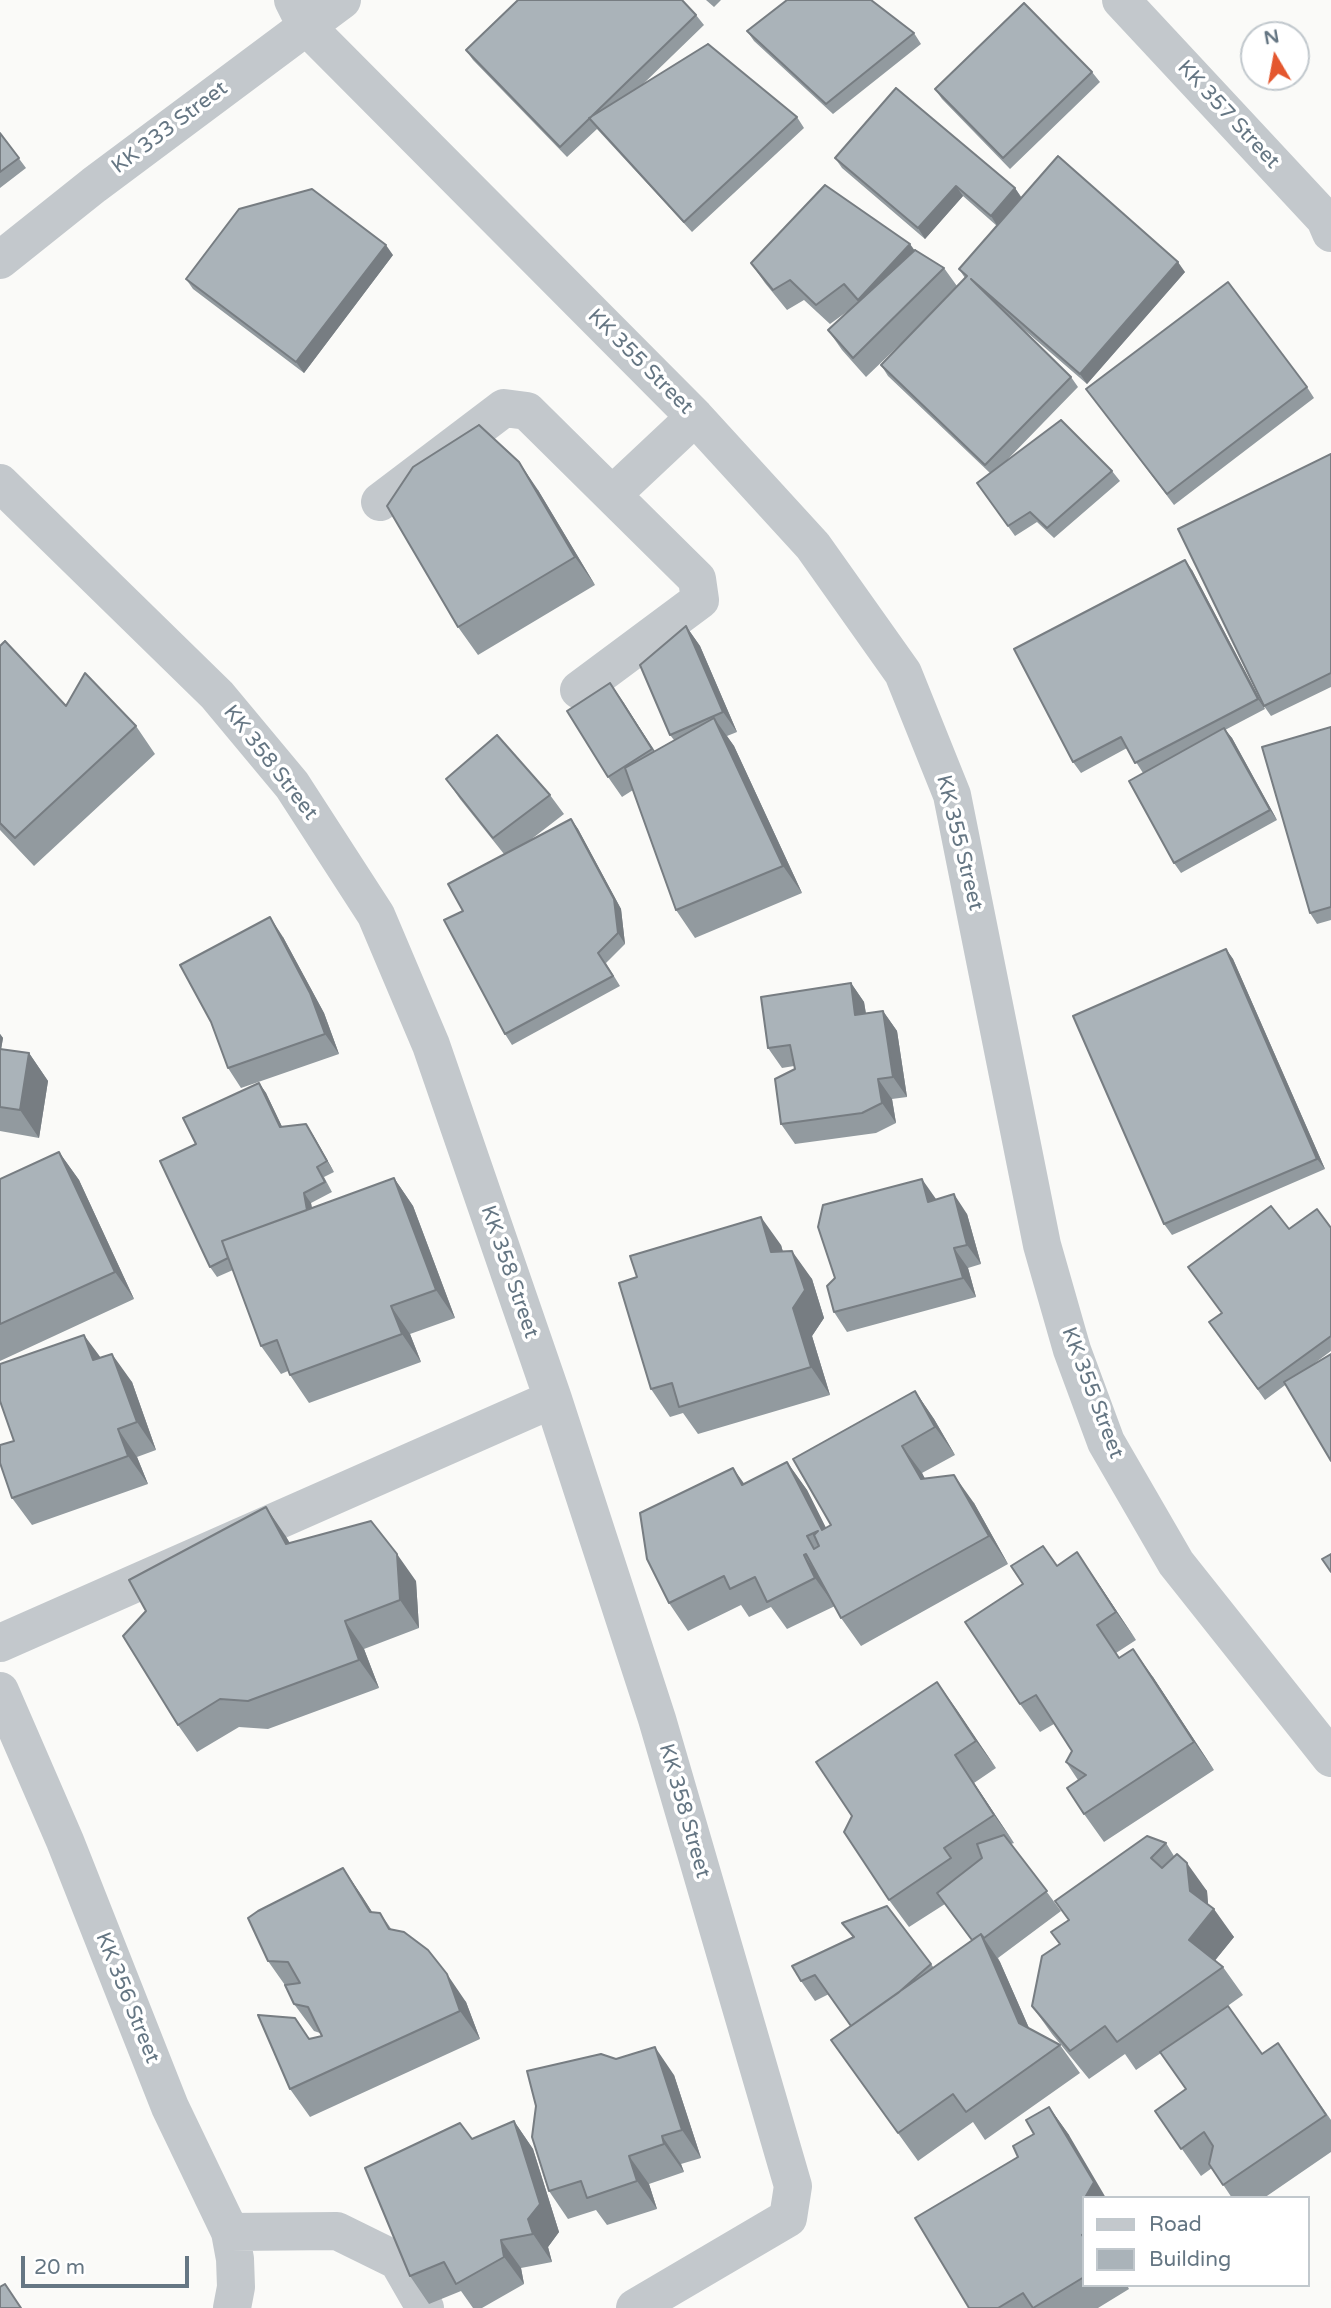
<!DOCTYPE html>
<html>
<head>
<meta charset="utf-8">
<style>
	body { margin:0 }
	#map { position:relative; width:1331px; height:2308px; overflow:hidden; background:#fafaf8; font-family:"Varela Round",sans-serif }
	canvas { display:block }
	.legend { position:absolute; left:1082px; top:2196px; width:228px; height:91px; box-sizing:border-box; background:#fff; border:2px solid #c1c8cd; margin:0; padding:9px 12px; list-style:none; font-size:21px; color:#657683 }
	.legend li { display:flex; align-items:center; gap:14px; height:35px }
	.legend b { width:35px; border:2px solid #c1c8cd }
	.north { position:absolute; left:1240px; top:21px; width:70px; height:70px; box-sizing:border-box; background:#fff; border:2px solid #c1c8cd; border-radius:50%; rotate:350deg; font-size:19px; font-weight:700; line-height:28px; text-align:center; color:#657683 }
	.north::after { content:''; display:block; margin:auto; width:24px; height:32px; background:#e4572e; clip-path:polygon(50% 0,100% 100%,50% 72%,0 100%) }
	.scale { position:absolute; left:21px; top:2256px; width:168px; height:32px; box-sizing:border-box; border:4px solid #657683; border-top:0; padding-left:9px; font-size:21px; line-height:24px; white-space:nowrap; color:#657683; -webkit-text-stroke:5px #fff; paint-order:stroke }
</style>
</head>
<body>
<div id="map">
<canvas width="1331" height="2308"></canvas>
<ul class="legend">
<li><b style="height:9px;background:#c3c8cc"></b>Road</li>
<li><b style="height:19px;background:#aab3b9"></b>Building</li>
</ul>
<div class="north">N</div>
<div class="scale">20 m</div>
</div>
<script>
const ctx = document.querySelector('canvas').getContext('2d');
ctx.lineJoin = 'round';
function toPath(rows) {
  const path = new Path2D();
  for (const r of rows) {
    path.moveTo(r[0], r[1]);
    for (let i = 2; i < r.length; i += 2) path.lineTo(r[i], r[i + 1]);
  }
  return path;
}
function strokePath(path, color, width, dash) {
  ctx.strokeStyle = color;
  ctx.lineWidth = width;
  ctx.lineCap = dash ? 'butt' : 'round';
  ctx.setLineDash(dash || []);
  ctx.stroke(path);
}
function fill(path, color) {
  ctx.fillStyle = color;
  ctx.fill(path, 'evenodd');
}
function drawText(font, color, halo, rows, align = 'center') {
  ctx.font = font + ' "Varela Round",sans-serif';
  ctx.lineWidth = 7;
  ctx.setLineDash([]);
  ctx.textBaseline = 'middle';
  ctx.strokeStyle = halo;
  ctx.fillStyle = color;
  for (const [text, x, y, turn = 0] of rows) {
    ctx.save();
    ctx.translate(x, y);
    ctx.rotate((+turn || 0) * Math.PI / 180);
    ctx.textAlign = isNaN(turn) ? turn : align;
    if (halo) ctx.strokeText(text, 0, 0);
    ctx.fillText(text, 0, 0);
    ctx.restore();
  }
}
const minor = toPath([
	[293,0,306,26,695,417,813,546,903,673,952,795,1042,1245,1072,1350,1106,1442,1176,1563,1331,1758],
	[1121,0,1325,219,1331,233],
	[0,260,94,185,342,0],
	[0,483,217,695,292,785,376,915,431,1045,553,1399,657,1719,793,2186,788,2218,635,2308],
	[613,494,695,417],
	[380,502,504,408,527,411,697,579,700,600,579,690],
	[0,1643,553,1399],
	[0,1691,65,1841,170,2107,230,2232,235,2259,236,2287,232,2308],
	[230,2232,337,2231,398,2261,425,2308]
]);
const wall = toPath([
	[706,0,721,0,714,7],
	[696,15,704,25,641,86,797,117,804,128,692,232,597,129,567,157,473,60,466,50],
	[747,31,914,33,921,44,833,114,754,41],
	[1092,72,1100,82,1010,169,942,99,935,89],
	[0,133,26,168,0,188],
	[835,158,1015,188,1022,198,1185,272,1087,384,1007,315,1071,377,1078,387,1007,460,1112,471,1120,481,1054,538,1037,522,1015,536,977,483,990,473,888,376,881,365,913,332,866,377,842,350,828,330,852,308,830,324,804,300,787,310,765,283,751,263,916,251,944,268,957,286,965,278,959,269,997,226,963,196,925,239,842,168],
	[393,255,304,373,193,289,186,279],
	[1307,387,1314,398,1174,505,1094,399],
	[1331,454,1331,687,1271,716,1264,706],
	[538,490,595,585,478,655,458,627],
	[1192,570,1265,709,1225,730,1232,738,1277,820,1181,873,1174,863,1143,773,1127,748,1081,773,1073,762],
	[686,626,700,646,737,732,727,736,734,746,802,893,695,938,676,910,633,790,622,797,608,777,610,683,655,751,674,740,670,735],
	[0,646,66,706,136,726,155,754,34,866,0,830],
	[1331,727,1331,920,1317,924,1310,913],
	[446,779,550,795,564,814,529,841,571,819,578,829,621,909,625,944,606,963,620,986,512,1045,505,1034,463,911,504,854,460,799],
	[283,937,324,1013,339,1054,241,1088,228,1068,211,1022],
	[1226,949,1233,959,1325,1169,1172,1235,1164,1224],
	[851,983,864,1002,866,1013,883,1011,897,1031,907,1097,892,1099,896,1123,876,1133,795,1144,781,1124,795,1069,794,1066,782,1068,768,1048],
	[0,1034,3,1038,1,1049,29,1053,48,1081,39,1138,0,1131],
	[259,1083,266,1093,282,1127,313,1135,334,1172,324,1177,332,1192,311,1203,312,1208,394,1178,413,1206,455,1318,410,1334,421,1362,309,1403,290,1375,288,1371,281,1374,261,1346,233,1270,217,1277,210,1267,196,1144],
	[59,1152,79,1180,134,1299,0,1361,0,1179],
	[936,1199,967,1214,981,1264,968,1268,976,1297,847,1332,834,1312],
	[1331,1228,1331,1351,1265,1400,1209,1322,1222,1313,1289,1229],
	[781,1245,783,1252,812,1279,824,1318,812,1336,830,1395,698,1434,683,1413,670,1417,651,1389],
	[100,1358,132,1382,156,1450,137,1457,148,1484,32,1525,12,1498,14,1441],
	[915,1391,934,1419,955,1455,922,1473,925,1479,974,1503,1008,1564,861,1646,841,1618,835,1606,787,1629,771,1607,749,1617,741,1605,688,1631,669,1603,744,1484,787,1462,807,1490,826,1528,831,1525],
	[285,1535,290,1543,416,1581,419,1628,364,1649,379,1688,268,1729,239,1727,197,1752,178,1725],
	[1057,1566,1096,1580,1136,1640,1116,1653,1119,1657,1153,1677,1214,1770,1104,1842,1084,1814,1078,1780,1066,1762,1072,1751,1054,1724,1040,1732,1020,1704,1023,1584],
	[937,1682,996,1768,974,1783,1014,1843,1011,1844,1061,1911,998,1958,1000,1962,1029,2028,1060,2045,1080,2073,985,2140,973,2122,918,2161,831,2040,851,2026,829,1994,815,2001,801,1981,853,1937,842,1923,887,1906,934,1968,972,1941,945,1904,909,1927,889,1900],
	[1166,1843,1174,1856,1207,1891,1208,1905,1234,1937,1215,1960,1223,1967,1243,1995,1191,2032,1262,2054,1278,2043,1331,2120,1331,2152,1264,2198,1232,2198,1212,2168,1201,2176,1155,2111,1186,2089,1161,2053,1136,2070,1125,2054,1089,2079,1052,2034,1032,2006,1060,1944,1068,1920],
	[343,1868,372,1912,380,1913,392,1930,466,2002,480,2039,310,2117,290,2089,310,2039,322,2036,320,2033,314,2031,294,2004,287,1988,268,1961],
	[616,2059,674,2075,701,2158,681,2164,684,2172,649,2184,657,2209,607,2225,596,2210,568,2219,549,2191],
	[1049,2107,1069,2135,1084,2198,1084,2285,1127,2285,1129,2289,1098,2308,969,2308,1018,2157,1034,2134],
	[514,2121,533,2149,559,2232,548,2247,552,2262,521,2268,524,2284,482,2308,473,2308,461,2291,429,2304,410,2276,472,2139]
]);
const shadedWall = toPath([
	[956,186,963,196,925,239,918,228],
	[1015,188,1022,199,998,227,991,216],
	[910,244,924,263,871,320,858,300],
	[386,245,393,255,304,373,296,362],
	[1178,262,1185,272,1087,384,1080,374],
	[519,462,538,490,595,585,575,557],
	[1185,560,1192,570,1265,709,1258,699],
	[686,626,700,646,737,732,723,712],
	[610,683,624,703,665,768,652,749],
	[714,718,734,746,802,893,783,866],
	[1224,728,1232,738,1277,820,1270,810],
	[571,819,578,829,621,909,625,944,618,933],
	[270,917,283,937,324,1013,339,1054,325,1034],
	[1226,949,1233,959,1325,1169,1317,1159],
	[851,983,864,1002,869,1035,855,1015],
	[883,1011,897,1031,907,1097,893,1077],
	[0,1034,3,1038,0,1056],
	[29,1053,48,1081,39,1138,20,1110],
	[878,1079,892,1099,896,1123,882,1103],
	[259,1083,266,1093,287,1137,280,1127],
	[306,1124,313,1135,334,1172,327,1161],
	[59,1152,79,1180,134,1299,115,1272],
	[394,1178,413,1206,455,1318,436,1290],
	[922,1179,936,1199,942,1221,928,1202],
	[304,1193,311,1203,316,1231,309,1221],
	[954,1194,967,1214,981,1264,967,1245],
	[761,1217,781,1245,791,1280,771,1252],
	[954,1248,968,1268,976,1297,963,1278],
	[792,1251,812,1279,824,1318,812,1336,830,1395,811,1367,793,1308],
	[391,1306,410,1334,421,1362,402,1334],
	[84,1335,104,1362,93,1360],
	[112,1354,132,1382,156,1450,137,1422],
	[915,1391,934,1419,955,1455,935,1427],
	[118,1429,137,1457,148,1484,128,1456],
	[902,1446,922,1473,940,1507,921,1479],
	[787,1462,807,1490,841,1558,822,1530],
	[733,1468,753,1496,742,1485],
	[954,1475,974,1503,1008,1564,989,1536],
	[266,1507,285,1535,306,1572,286,1544],
	[1077,1552,1096,1580,1136,1640,1116,1612],
	[397,1554,416,1581,419,1628,400,1600],
	[804,1555,823,1582,835,1606,815,1578],
	[345,1621,364,1649,379,1688,359,1660],
	[1133,1649,1153,1677,1214,1770,1194,1742],
	[937,1682,957,1710,996,1768,976,1741],
	[955,1755,974,1783,1014,1843,994,1815],
	[1187,1863,1207,1891,1209,1916,1214,1909,1234,1937,1209,1968,1189,1940,1190,1891],
	[343,1868,362,1896,390,1940,370,1912],
	[981,1934,1000,1962,1039,2051,1019,2023],
	[447,1974,466,2002,480,2039,460,2011],
	[655,2047,674,2075,701,2158,682,2130],
	[1049,2107,1069,2135,1106,2198,1087,2198],
	[514,2121,533,2149,559,2232,548,2247,552,2262,533,2234,528,2219],
	[662,2136,681,2164,684,2172,664,2144],
	[629,2156,649,2184,657,2209,637,2181],
	[501,2240,521,2268,524,2284,504,2257]
]);
const building = toPath([
	[518,0,682,0,696,15,560,147,466,50,518,0],
	[787,0,871,0,914,33,826,104,747,31,787,0],
	[1024,3,1092,72,1003,158,935,89,1024,3],
	[708,44,797,117,684,222,589,118,708,44],
	[896,88,1015,188,991,216,956,186,918,228,835,158,896,88],
	[0,133,19,158,0,172,0,133],
	[1058,156,1178,262,1080,374,971,279,1071,377,985,465,881,365,967,276,959,269,1058,156],
	[825,185,910,244,858,300,844,284,816,305,790,280,773,290,751,263,825,185],
	[312,189,386,245,296,362,186,279,239,209,312,189],
	[915,250,944,268,853,358,828,330,915,250],
	[1228,282,1307,387,1167,494,1086,389,1228,282],
	[1061,420,1112,471,1047,528,1030,512,1008,526,977,483,1061,420],
	[479,425,519,462,575,557,458,627,387,506,413,467,479,425],
	[1331,454,1331,673,1264,706,1178,529,1331,454],
	[1185,560,1258,699,1135,763,1121,737,1073,762,1014,649,1185,560],
	[686,626,723,712,670,735,640,665,686,626],
	[5,641,66,706,85,673,136,726,15,838,0,823,0,646,5,641],
	[610,683,652,749,608,777,567,711,610,683],
	[714,718,783,866,676,910,625,768,714,718],
	[1331,727,1331,907,1310,913,1262,747,1331,727],
	[1224,728,1270,810,1174,863,1129,781,1224,728],
	[497,735,550,795,493,838,446,779,497,735],
	[571,819,614,899,618,933,598,953,613,976,505,1034,444,920,463,911,448,884,571,819],
	[270,917,310,993,325,1034,228,1068,211,1022,180,965,270,917],
	[1226,949,1317,1159,1164,1224,1073,1016,1226,949],
	[851,983,855,1015,883,1011,893,1077,878,1079,882,1103,862,1113,781,1124,775,1079,795,1069,790,1045,768,1048,761,997,851,983],
	[0,1049,29,1053,20,1110,0,1107,0,1049],
	[259,1083,280,1127,306,1124,327,1161,317,1167,325,1182,304,1193,307,1210,222,1241,228,1258,210,1267,160,1161,196,1144,183,1118,259,1083],
	[59,1152,115,1272,0,1324,0,1179,59,1152],
	[394,1178,436,1290,391,1306,402,1334,290,1375,277,1340,261,1346,222,1241,394,1178],
	[922,1179,928,1202,954,1194,967,1245,954,1248,963,1278,834,1312,827,1286,835,1278,818,1227,823,1205,922,1179],
	[1271,1206,1289,1229,1317,1209,1331,1228,1331,1336,1258,1389,1209,1322,1222,1313,1188,1267,1271,1206],
	[761,1217,771,1252,792,1251,805,1290,793,1308,811,1367,679,1407,672,1383,651,1389,619,1283,637,1277,630,1256,761,1217],
	[84,1335,93,1360,112,1354,137,1422,118,1429,128,1456,12,1498,0,1463,0,1445,14,1441,0,1401,0,1364,84,1335],
	[1331,1354,1331,1461,1284,1382,1331,1354],
	[915,1391,935,1427,902,1446,921,1479,954,1475,989,1536,841,1618,806,1554,804,1555,815,1578,767,1602,755,1577,730,1589,724,1576,669,1603,647,1559,640,1513,733,1468,742,1485,787,1462,822,1530,831,1525,793,1459,915,1391],
	[818,1531,814,1535,819,1546,814,1549,807,1536,818,1531],
	[266,1507,286,1544,371,1521,397,1554,400,1600,345,1621,359,1660,248,1701,220,1699,178,1725,123,1636,146,1611,129,1580,266,1507],
	[1043,1546,1057,1566,1077,1552,1116,1612,1097,1625,1119,1658,1133,1649,1194,1742,1084,1814,1067,1788,1086,1775,1066,1762,1072,1751,1036,1695,1020,1704,965,1622,1023,1584,1011,1566,1043,1546],
	[1331,1554,1331,1572,1322,1559,1331,1554],
	[937,1682,976,1741,955,1755,994,1815,944,1848,951,1858,889,1900,844,1832,852,1816,816,1762,937,1682],
	[1004,1835,1047,1891,984,1938,981,1934,972,1940,937,1893,982,1858,977,1844,1004,1835],
	[1147,1836,1166,1843,1151,1858,1162,1868,1177,1854,1187,1863,1190,1891,1214,1909,1189,1940,1223,1967,1117,2042,1105,2026,1070,2051,1032,2006,1042,1956,1060,1944,1051,1932,1069,1920,1055,1901,1147,1836],
	[343,1868,370,1912,380,1913,389,1929,404,1932,428,1950,447,1974,460,2011,290,2089,258,2015,295,2018,309,2039,322,2036,308,2007,294,2004,285,1985,300,1983,288,1962,268,1961,248,1918,258,1911,343,1868],
	[887,1906,931,1964,898,1993,851,2026,815,1975,801,1981,792,1966,854,1937,842,1923,887,1906],
	[981,1934,1019,2023,1060,2045,966,2112,953,2094,898,2133,831,2040,981,1934],
	[1228,2006,1262,2054,1278,2043,1326,2115,1223,2185,1209,2164,1213,2146,1204,2132,1181,2149,1155,2111,1186,2089,1160,2052,1228,2006],
	[655,2047,682,2130,662,2136,664,2144,629,2156,637,2181,587,2198,581,2181,549,2191,532,2137,536,2106,527,2071,601,2054,616,2059,655,2047],
	[1049,2107,1094,2182,1086,2196,1087,2198,1084,2198,1084,2234,1082,2235,1084,2238,1084,2277,1033,2308,1023,2293,998,2308,969,2308,915,2218,1018,2157,1013,2146,1034,2134,1026,2120,1049,2107],
	[514,2121,540,2204,528,2219,533,2234,501,2240,504,2257,456,2284,444,2262,410,2276,365,2168,460,2123,472,2139,514,2121],
	[5,2284,21,2308,0,2308,0,2287,5,2284]
]);
const streetNames = [
	["KK 357 Street",1228,115,47],
	["KK 333 Street",170,128,-37],
	["KK 355 Street",640,362,45],
	["KK 358 Street",270,763,52],
	["KK 355 Street",959,843,76],
	["KK 358 Street",509,1272,71],
	["KK 355 Street",1092,1393,69],
	["KK 358 Street",684,1811,74],
	["KK 356 Street",127,1998,68]
];
strokePath(minor, '#c3c8cc', 38);
fill(wall, '#929a9f');
fill(shadedWall, '#777d82');
fill(building, '#aab3b9');
strokePath(building, '#777d82', 2);
drawText('21px', '#657683', '#fff', streetNames);
</script>
</body>
</html>
